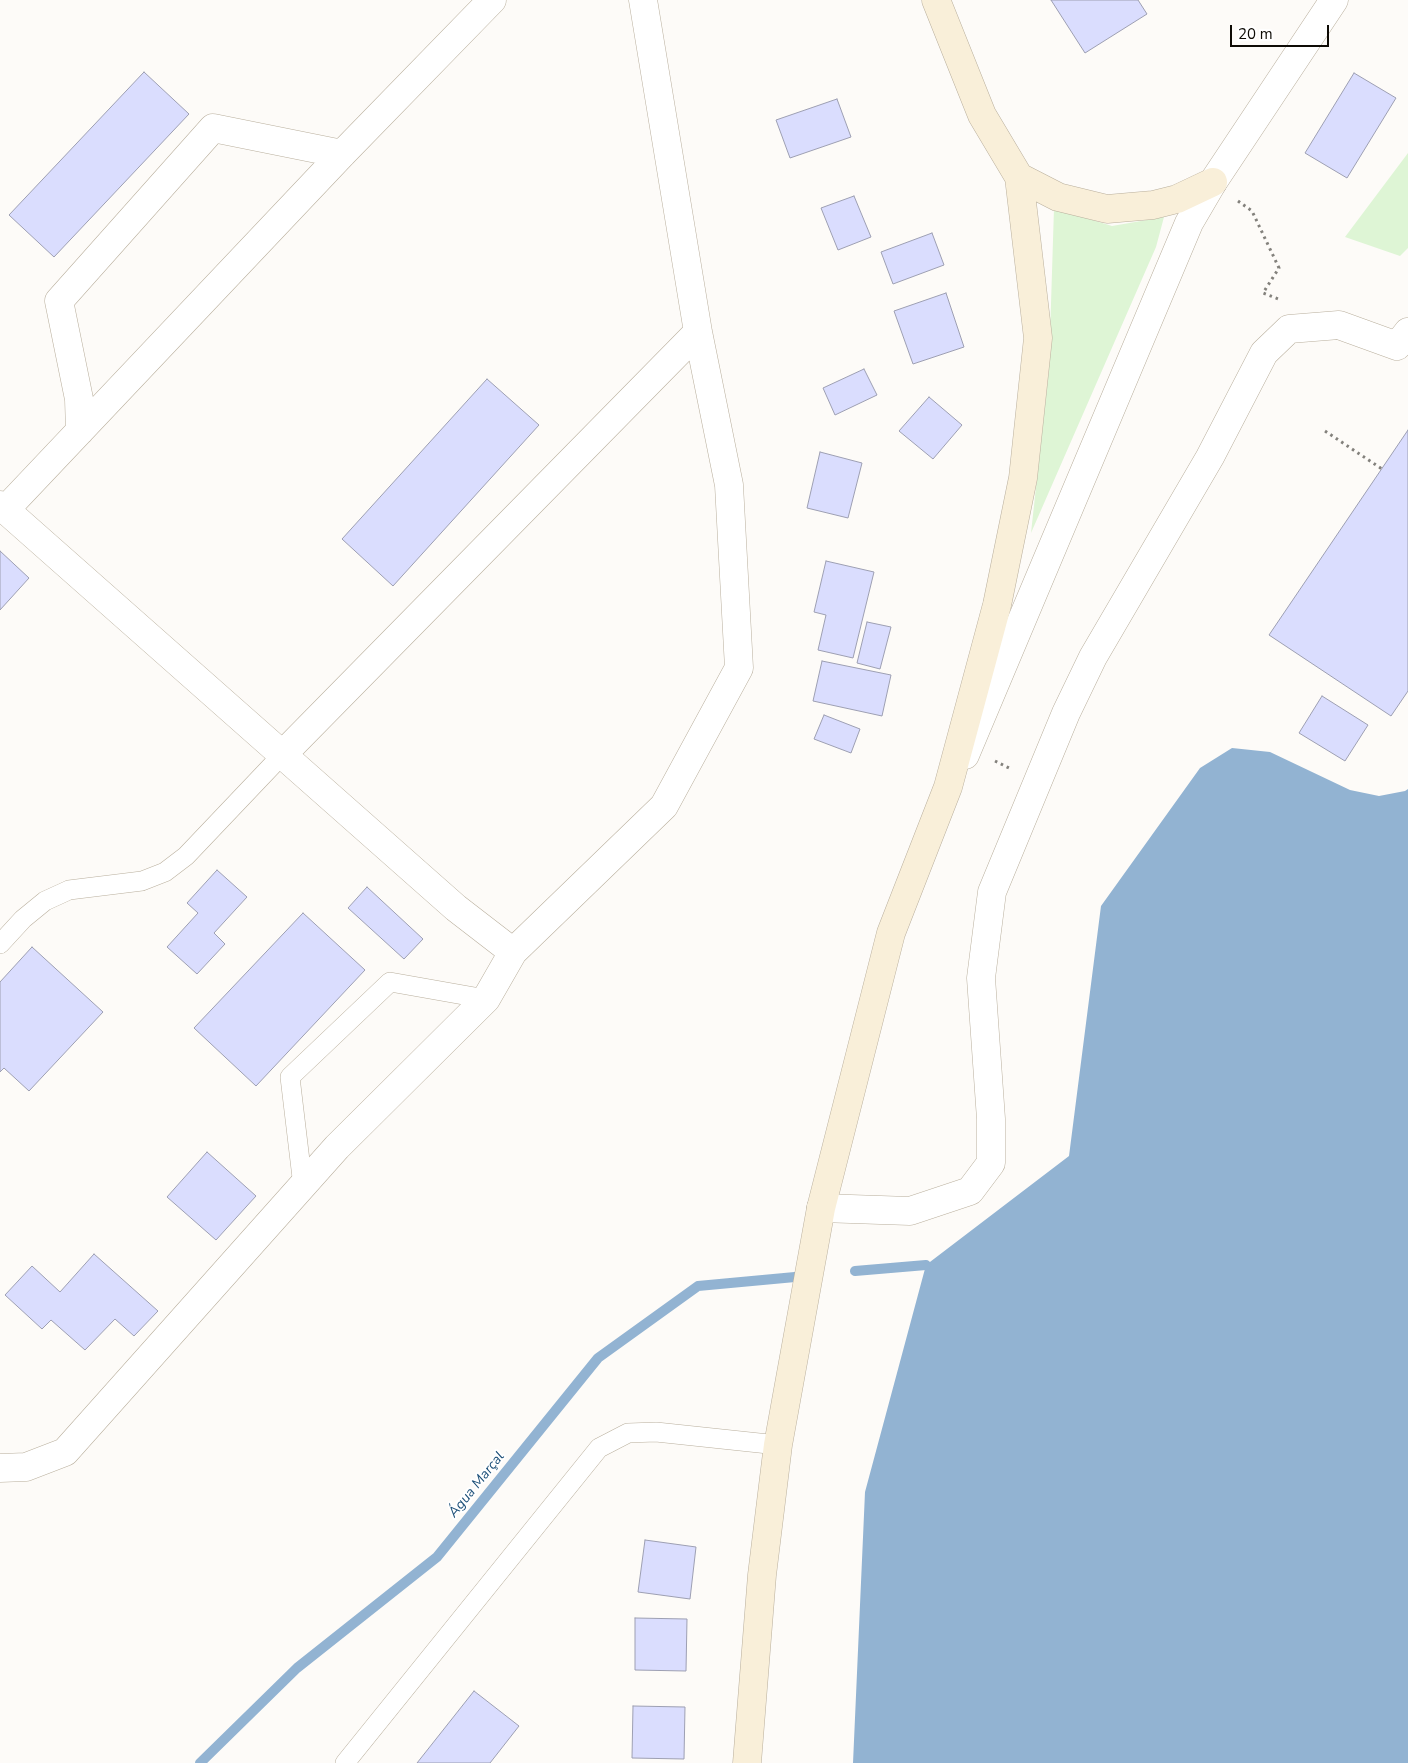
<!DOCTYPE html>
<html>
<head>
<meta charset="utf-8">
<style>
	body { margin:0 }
	#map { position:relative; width:1408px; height:1763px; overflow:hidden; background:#fdfbf8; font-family:"Nunito Sans",sans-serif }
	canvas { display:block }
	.scale { position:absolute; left:1230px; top:25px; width:99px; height:22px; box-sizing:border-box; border:2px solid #0e0b05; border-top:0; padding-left:6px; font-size:15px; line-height:18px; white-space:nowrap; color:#0e0b05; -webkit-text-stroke:4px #fff; paint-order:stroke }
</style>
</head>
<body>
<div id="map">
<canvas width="1408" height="1763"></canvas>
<div class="scale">20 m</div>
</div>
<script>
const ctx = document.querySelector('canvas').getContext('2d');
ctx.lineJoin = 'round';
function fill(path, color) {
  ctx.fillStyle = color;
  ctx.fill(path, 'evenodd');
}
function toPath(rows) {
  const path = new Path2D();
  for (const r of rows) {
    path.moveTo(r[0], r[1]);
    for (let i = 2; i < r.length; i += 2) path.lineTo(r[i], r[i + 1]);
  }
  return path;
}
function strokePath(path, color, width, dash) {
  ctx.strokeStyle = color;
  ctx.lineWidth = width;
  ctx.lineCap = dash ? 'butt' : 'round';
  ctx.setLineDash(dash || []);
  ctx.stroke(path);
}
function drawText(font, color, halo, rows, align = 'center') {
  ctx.font = font + ' "Nunito Sans",sans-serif';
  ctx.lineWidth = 4;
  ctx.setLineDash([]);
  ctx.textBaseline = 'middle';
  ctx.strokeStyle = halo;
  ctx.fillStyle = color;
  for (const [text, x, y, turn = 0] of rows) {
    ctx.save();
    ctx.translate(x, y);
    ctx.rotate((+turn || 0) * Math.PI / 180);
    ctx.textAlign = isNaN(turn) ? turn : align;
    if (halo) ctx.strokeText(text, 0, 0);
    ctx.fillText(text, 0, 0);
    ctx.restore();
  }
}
const green = toPath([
	[1408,153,1408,248,1400,256,1345,237],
	[1054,208,1112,226,1164,217,1156,247,1031,533,1049,368]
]);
const water = toPath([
	[1232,748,1270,752,1350,790,1379,796,1405,791,1408,789,1408,1763,853,1763,865,1492,926,1265,1069,1156,1101,906,1200,768]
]);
const stream = toPath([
	[855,1271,926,1265],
	[200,1763,297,1668,437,1557,598,1358,698,1286,795,1277]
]);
const building = toPath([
	[1051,0,1138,0,1147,14,1085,53,1051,0],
	[144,72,189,114,54,257,9,215,144,72],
	[1354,73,1396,98,1347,178,1305,153,1354,73],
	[837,99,851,137,790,158,776,120,837,99],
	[854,196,871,237,838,250,821,208,854,196],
	[932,233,944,265,893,284,881,252,932,233],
	[946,293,964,347,913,364,894,311,946,293],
	[864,369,877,395,835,415,823,388,864,369],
	[487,379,539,425,393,586,342,539,487,379],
	[929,397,962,425,933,459,899,431,929,397],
	[1408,430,1408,691,1391,716,1269,635,1408,430],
	[820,452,862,463,848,518,807,508,820,452],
	[0,551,29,578,0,610,0,551],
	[826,561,874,572,853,658,818,650,826,615,814,612,826,561],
	[867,622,891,627,880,669,857,663,867,622],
	[822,661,891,675,882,716,813,701,822,661],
	[1322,696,1368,725,1345,761,1299,733,1322,696],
	[824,715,860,729,851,753,814,739,824,715],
	[217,870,247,897,214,933,225,944,197,974,167,947,198,913,187,903,217,870],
	[367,887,423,939,404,959,348,908,367,887],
	[303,913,365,970,256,1086,194,1028,303,913],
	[32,947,103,1012,29,1091,4,1068,0,1072,0,982,32,947],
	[207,1152,256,1196,216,1240,167,1197,207,1152],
	[94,1254,158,1311,134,1336,115,1319,85,1350,51,1320,42,1329,5,1295,32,1266,60,1292,94,1254],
	[645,1540,696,1547,690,1599,638,1592,645,1540],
	[635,1618,687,1619,686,1671,635,1670,635,1618],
	[474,1691,519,1726,490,1763,417,1763,474,1691],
	[633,1706,685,1707,684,1759,632,1758,633,1706]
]);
const path = toPath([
	[1238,201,1252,211,1279,268,1263,293,1281,300],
	[1325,431,1382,469],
	[995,761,1009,768]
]);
const service = toPath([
	[0,944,23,919,45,901,69,890,142,881,165,872,186,856,282,755],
	[303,1186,290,1077,390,982,486,999],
	[345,1763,599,1448,628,1433,656,1432,778,1445]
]);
const minor = toPath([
	[80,431,79,399,59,301,213,128,342,154],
	[0,505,456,908,513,952,664,806,739,668,729,485,698,332,643,0],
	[5,510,342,154,492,0],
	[282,755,698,332],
	[965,755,1189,223,1213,182,1334,0],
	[821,1208,910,1211,970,1191,991,1163,991,1119,981,978,992,892,1066,713,1093,657,1210,457,1264,353,1289,329,1339,325,1397,346,1408,332],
	[0,1468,26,1467,65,1452,337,1147,486,999,513,952]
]);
const secondary = toPath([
	[1019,177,1058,197,1107,209,1153,205,1177,199,1213,182],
	[747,1763,762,1575,778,1445,821,1208,891,933,948,787,997,605,1023,478,1038,338,1019,177,982,115,936,0]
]);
const waterNames = [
	["Água Marçal",477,1485,-51]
];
fill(green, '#def5d5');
fill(water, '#92b3d2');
strokePath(stream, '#92b3d2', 10);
fill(building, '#daddfe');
strokePath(building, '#9d9fb2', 1);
strokePath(service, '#b9af9d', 20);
strokePath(minor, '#b9af9d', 29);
strokePath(secondary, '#b9af9d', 29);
strokePath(path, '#83817c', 3, [2.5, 4]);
strokePath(service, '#fff', 19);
strokePath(minor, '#fff', 28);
strokePath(secondary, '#f9efd9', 28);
drawText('italic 14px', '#1c4f78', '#fff', waterNames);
</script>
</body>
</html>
